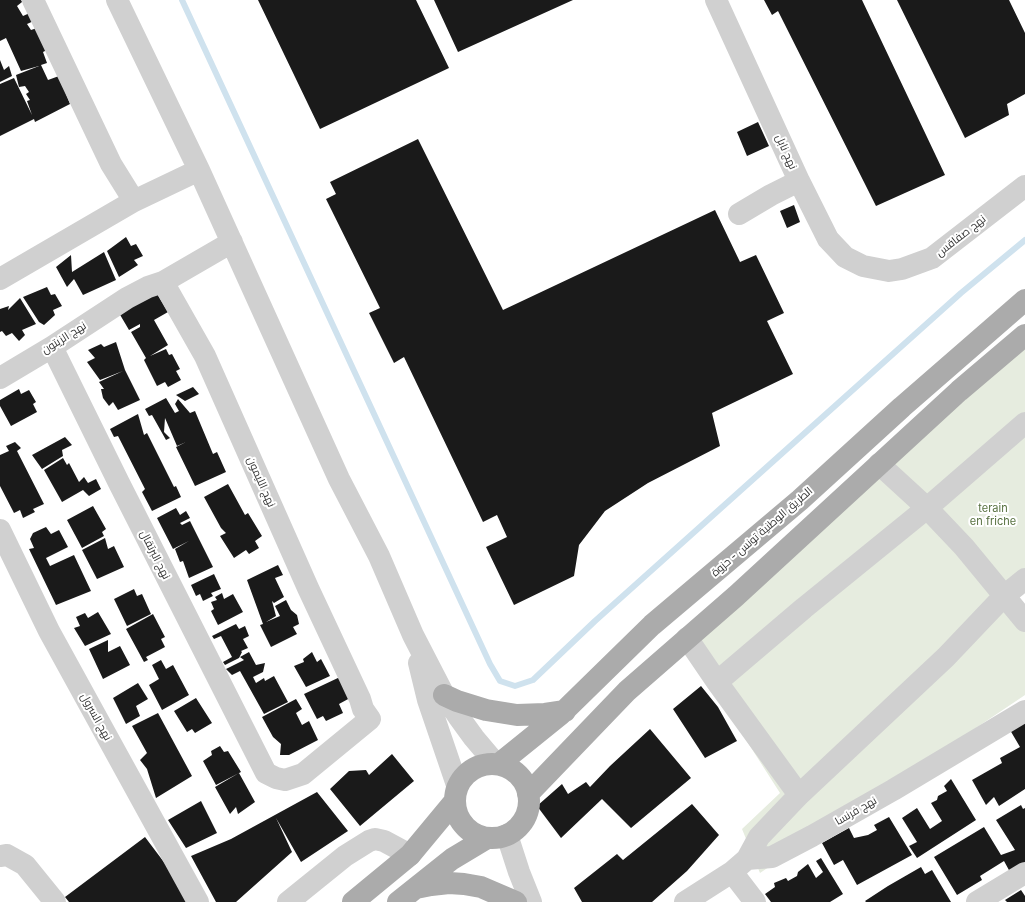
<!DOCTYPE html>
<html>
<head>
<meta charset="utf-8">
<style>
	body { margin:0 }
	canvas { display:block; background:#fff }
</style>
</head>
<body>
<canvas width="1025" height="902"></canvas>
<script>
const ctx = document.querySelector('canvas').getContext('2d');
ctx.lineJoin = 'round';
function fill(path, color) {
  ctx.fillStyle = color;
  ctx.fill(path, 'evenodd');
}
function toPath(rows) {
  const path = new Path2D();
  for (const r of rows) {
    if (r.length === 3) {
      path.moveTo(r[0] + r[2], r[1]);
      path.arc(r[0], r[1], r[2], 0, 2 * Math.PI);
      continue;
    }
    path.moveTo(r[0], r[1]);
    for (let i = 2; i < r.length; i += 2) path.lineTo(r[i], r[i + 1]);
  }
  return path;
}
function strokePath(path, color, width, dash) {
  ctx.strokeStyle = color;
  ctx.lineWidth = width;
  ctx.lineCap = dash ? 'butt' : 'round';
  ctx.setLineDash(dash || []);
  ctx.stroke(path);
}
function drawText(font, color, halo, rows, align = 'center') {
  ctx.font = font + ' Inter,Cairo,sans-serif';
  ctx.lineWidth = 4;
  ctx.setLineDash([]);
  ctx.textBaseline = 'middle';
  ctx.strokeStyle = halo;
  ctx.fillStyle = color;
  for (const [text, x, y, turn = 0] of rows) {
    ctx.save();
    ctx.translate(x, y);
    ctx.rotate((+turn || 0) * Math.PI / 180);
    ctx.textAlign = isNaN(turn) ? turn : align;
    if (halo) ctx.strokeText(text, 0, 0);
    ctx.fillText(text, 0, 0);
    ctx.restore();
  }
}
const green = toPath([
	[1025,348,1025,589,1016,597,1025,608,1025,695,760,873,742,829,780,793,684,643]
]);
const stream = toPath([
	[182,0,490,664,500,681,515,686,533,680,595,621,961,293,1025,240]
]);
const building = toPath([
	[0,0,21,0,22,2,17,6,23,16,32,12,36,20,27,24,31,30,37,28,47,50,43,52,47,63,41,65,48,80,59,76,70,104,35,122,34,119,0,136,0,84,14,78,32,115,27,101,30,100,26,94,29,92,25,86,19,87,16,75,39,66,21,71,6,38,0,41],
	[258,0,416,0,449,68,320,129],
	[434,0,573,0,458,52],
	[764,0,862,0,945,175,876,206,778,11,772,15],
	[897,0,1009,0,1025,33,1025,94,1007,104,1009,115,965,138],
	[0,60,4,70,9,66,12,76,0,82],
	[758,122,769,146,747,156,737,132],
	[418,139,503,310,715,210,740,262,756,255,784,313,767,321,793,374,712,413,720,446,648,483,605,511,579,545,574,576,514,605,486,547,507,537,497,515,483,522,404,357,394,363,369,313,380,308,326,199,336,194,330,182],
	[794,205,800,222,787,228,780,211],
	[126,237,131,246,136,244,143,256,134,260,138,265,119,277,107,251],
	[104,252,116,280,83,295,74,279,67,287,56,267,71,255,72,272],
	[47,287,51,295,55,294,62,306,53,310,55,315,44,325,39,322,23,297],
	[156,292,168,312,154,320,168,345,150,356,166,349,169,355,172,354,180,369,176,371,181,380,168,387,165,382,157,386,144,360,146,358,131,332,140,327,140,324,129,330,119,313],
	[20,298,36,324,22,330,25,335,19,341,12,333,6,336,2,331,0,332,0,309,9,306,8,310],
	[116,342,125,370,140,400,118,410,113,402,109,406,103,398,101,389,104,389,99,382,123,371,100,380,87,362,95,358,88,350,101,344,104,347],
	[193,387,199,394,185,401,176,395],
	[19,389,21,394,29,390,36,402,33,404,37,412,11,426,0,406,0,400],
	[166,398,175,413,179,411,175,404,178,399,190,413,195,411,213,454,217,452,226,472,195,486,176,447,186,442,177,446,165,418,164,432,170,438,166,440,152,415,149,416,145,409],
	[138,414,144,435,147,433,174,487,176,486,181,497,152,511,142,492,145,489,118,436,114,437,110,429],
	[65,437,72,445,62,450,63,456,42,469,32,455],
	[15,442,21,448,17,451,44,504,33,509,35,512,23,518,20,510,14,513,0,486,0,455,9,451,6,446],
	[63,458,67,465,69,463,79,482,84,477,88,483,96,479,101,489,89,496,83,490,62,502,44,470],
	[228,484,245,515,248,513,262,536,255,541,259,548,249,554,246,550,234,558,220,536,226,533,221,528,204,497],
	[93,506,106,529,102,532,104,536,82,548,67,520],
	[176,508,180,515,186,511,190,518,180,523,182,525,190,521,213,567,189,578,183,561,180,562,175,549,189,541,173,549,157,518],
	[46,527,51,534,59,530,68,547,46,558,50,566,74,555,91,591,56,605,29,549,34,548,30,539,33,533],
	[105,538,108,549,114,546,124,567,97,579,82,550],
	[278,565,283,575,275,578,284,597,274,603,272,601,276,616,266,622,280,616,275,606,286,600,291,610,297,615,299,624,293,627,297,634,271,647,260,625,263,624,247,580],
	[214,574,221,589,211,593,213,596,203,601,200,594,196,596,191,585],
	[134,589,137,596,142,594,151,614,127,626,114,599],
	[222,593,224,599,233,594,243,612,218,625,211,611,214,609,211,602,217,600,215,597],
	[98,612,111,634,85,646,74,628,80,626,76,617,85,613,88,618],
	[153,614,165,637,161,639,165,647,146,657,148,660,144,662,126,629],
	[236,624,239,629,245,626,249,636,243,639,248,648,241,651,242,652,239,658,225,665,223,662,232,657,221,636,214,639,212,636],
	[108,640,108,652,120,646,130,665,103,679,89,649],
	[249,652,256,665,265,663,263,672,253,677,256,683,264,678,265,681,274,676,288,702,264,714,240,671,232,675,226,669,244,660,240,657],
	[312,652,317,662,321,659,330,676,306,687,294,666,304,662,303,659],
	[161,660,166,669,173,665,189,695,162,710,149,685,159,679,152,665],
	[340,677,350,698,339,704,343,713,326,721,323,716,317,719,304,694],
	[138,683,148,699,136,706,140,716,126,724,113,698],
	[701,686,718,707,737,741,705,758,673,709],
	[196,698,212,723,195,733,192,729,187,732,174,711],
	[296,699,302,709,296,713,302,725,309,721,318,740,289,755,280,755,281,744,273,737,262,717],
	[158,713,192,776,156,798,147,769,140,760,147,753,132,726],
	[1025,723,1025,789,999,806,994,797,986,805,972,780,1002,763,1000,758,1020,747,1010,730],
	[650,729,691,778,631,828,602,799,561,838,537,806,562,784,568,794,586,782,590,787,610,766],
	[220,746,224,752,228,751,241,772,216,785,203,761,212,755,211,751],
	[392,754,414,781,360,826,330,789,349,771,366,770,369,775],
	[239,773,255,802,238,814,236,807,230,814,215,787],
	[951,779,976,820,917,858,909,846,917,842,902,818,917,808,930,829,942,821,931,803,937,800,938,796,947,791,944,786],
	[317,792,348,831,301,862,276,818,292,852,236,902,216,902,191,856,231,839],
	[201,801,217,833,186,848,168,820],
	[692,804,719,835,687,871,652,902,582,902,574,888,617,854,623,860],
	[1021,805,1023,809,1025,808,1025,863,1010,872,1004,861,980,876,982,880,957,895,934,857,984,827,1001,855,1015,850,996,820],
	[889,817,912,855,857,885,843,860,834,865,822,843,849,828,854,838,868,835,877,830,874,825],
	[145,837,191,898,186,902,69,902,65,897],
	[821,858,843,894,830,902,771,902,765,894,775,887,774,883,786,878,788,881,797,876,798,872,808,864,816,878,823,872,816,861],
	[921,867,925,874,932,870,951,902,866,902,865,901,888,886],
	[1021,890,1025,896,1025,902,1007,902,1005,900]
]);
const minor = toPath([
	[33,0,111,164,134,201],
	[117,0,199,170,339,479,379,556,413,635,444,695,458,716,474,738,496,764],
	[716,0,799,181,828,239,845,257,863,266,889,271,902,269,932,258,1025,186],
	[739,214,771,195,799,181],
	[0,279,134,201,199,170],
	[163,282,232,242],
	[0,378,52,347,127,298,148,287,163,282,205,356,308,588,360,699,363,709,370,719,303,774,285,780,276,778,266,773,119,483,52,347],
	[879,464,927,508,964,547,1025,621],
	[0,530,49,631,198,902],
	[687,638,717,682],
	[419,663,428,700,457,785],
	[799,795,717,682,804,608,927,508,1025,423],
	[507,835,519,872,531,902],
	[0,856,7,855,25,865,55,902],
	[747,859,759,837,799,795,946,657,1004,596,1025,579],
	[732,872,755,902],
	[288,902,345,856,369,841,375,839,384,841,410,855],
	[685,902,732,872,747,859,772,857,812,836,893,790,1025,711],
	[977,902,1025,873]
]);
const major = toPath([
	[444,695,457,701,486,710,517,715,545,714,565,711],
	[492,801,37],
	[499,764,561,714,652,625,800,500,902,407,1025,300],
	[528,794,627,691,736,596,959,391,1025,335],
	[416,888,431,885,449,883,464,884,481,887,516,902],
	[353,902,410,855,454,802],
	[398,902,452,859,487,838]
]);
const streetNames = [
	["نهج نابل",786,152,66],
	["نهج صفاقس",961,236,-38],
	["نهج الزيتون",64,338,-32],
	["نهج الليمون",261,482,66],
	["الطريق الوطنية تونس - حزوة",762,532,-41],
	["نهج البرتقال",155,555,63],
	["نهج السرول",96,717,61],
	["نهج فرنسا",856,811,-30]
];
const parkNames = [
	["terain",993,509],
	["en friche",993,522]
];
fill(green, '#e6ecdf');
strokePath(stream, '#cfe2ee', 6);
fill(building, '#1a1a1a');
strokePath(minor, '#d0d0d0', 22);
strokePath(major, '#ababab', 22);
drawText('11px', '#333', '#fff', streetNames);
drawText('11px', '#56703f', '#fff', parkNames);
</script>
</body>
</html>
